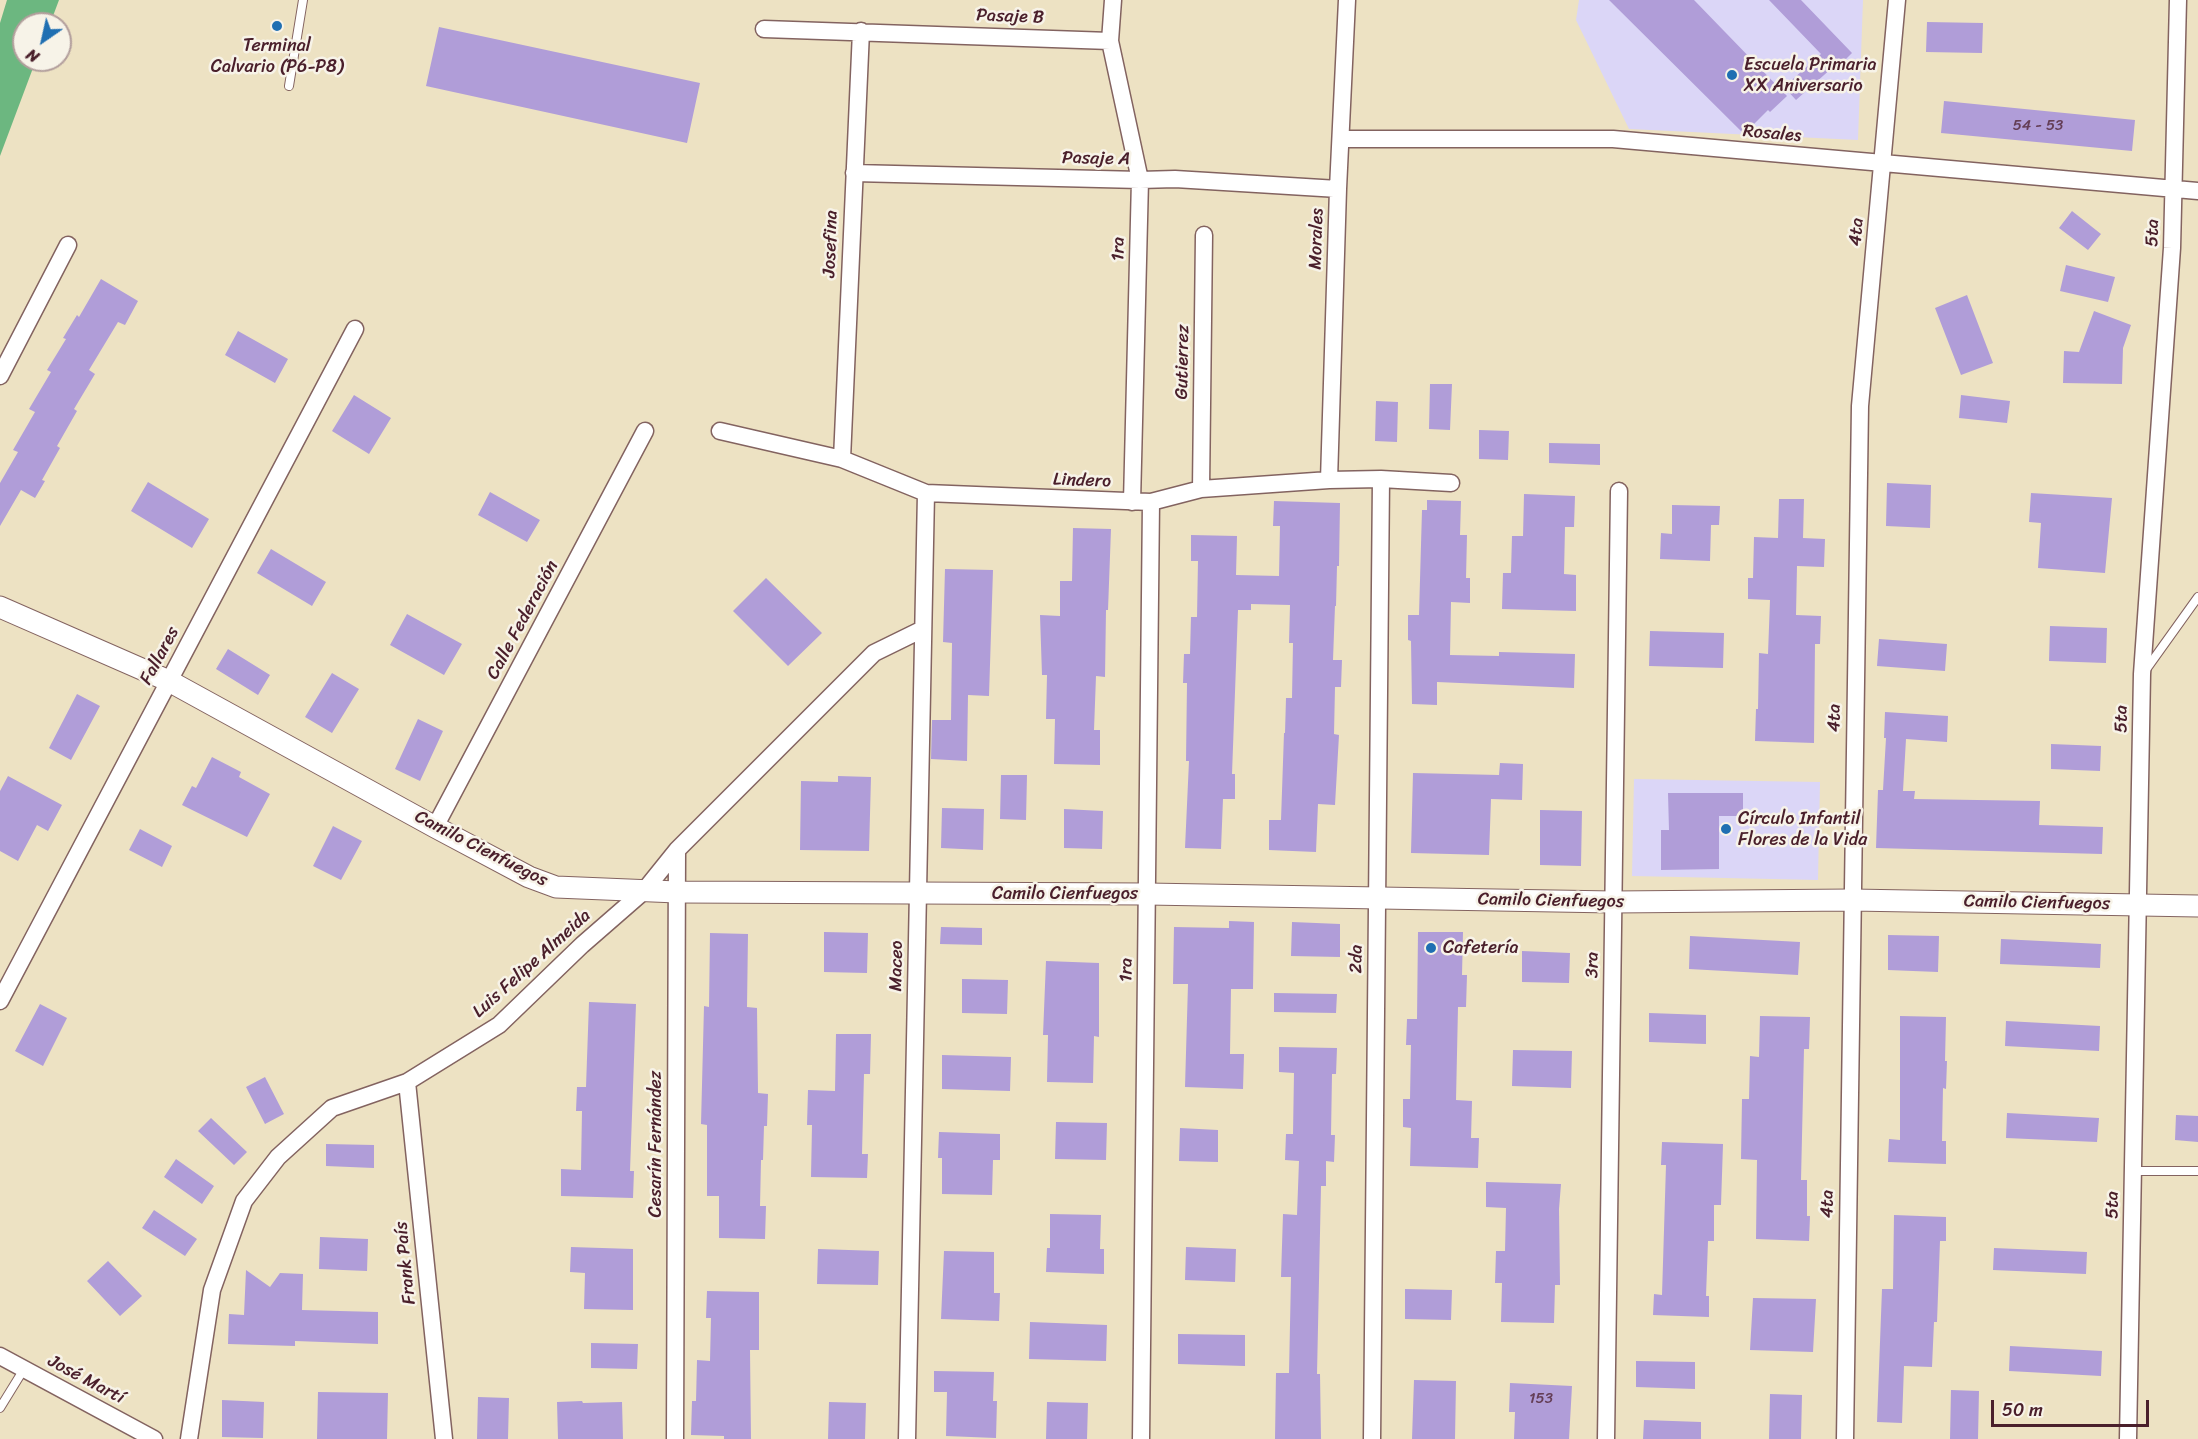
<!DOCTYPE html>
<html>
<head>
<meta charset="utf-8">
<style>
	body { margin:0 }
	#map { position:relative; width:2198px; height:1439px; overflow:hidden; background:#ede2c3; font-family:Sriracha,sans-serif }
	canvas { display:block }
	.north { position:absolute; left:12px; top:12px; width:60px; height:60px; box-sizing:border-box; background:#f7f3e8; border:2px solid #b29e9c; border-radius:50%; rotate:214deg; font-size:16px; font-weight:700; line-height:24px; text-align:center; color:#4a1f2b }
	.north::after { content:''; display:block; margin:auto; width:21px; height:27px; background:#1f6fb2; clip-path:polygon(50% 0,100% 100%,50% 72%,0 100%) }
	.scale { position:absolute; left:1991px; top:1400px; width:158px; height:27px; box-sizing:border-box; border:3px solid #4a1f2b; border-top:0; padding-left:8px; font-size:18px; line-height:21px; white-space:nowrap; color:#4a1f2b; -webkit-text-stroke:4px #f7f3e8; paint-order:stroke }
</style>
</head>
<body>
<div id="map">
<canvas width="2198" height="1439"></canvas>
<div class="north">N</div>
<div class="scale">50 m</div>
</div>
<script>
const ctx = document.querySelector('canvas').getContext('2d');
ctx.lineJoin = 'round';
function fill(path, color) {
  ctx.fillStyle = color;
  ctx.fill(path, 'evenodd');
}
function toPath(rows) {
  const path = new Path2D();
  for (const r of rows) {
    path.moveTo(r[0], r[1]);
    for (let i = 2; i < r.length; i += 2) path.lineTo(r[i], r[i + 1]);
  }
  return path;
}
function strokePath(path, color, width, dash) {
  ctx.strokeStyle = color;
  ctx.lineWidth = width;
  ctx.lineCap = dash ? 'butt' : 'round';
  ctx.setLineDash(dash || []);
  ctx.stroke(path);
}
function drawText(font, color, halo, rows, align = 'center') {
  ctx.font = font + ' Sriracha,sans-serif';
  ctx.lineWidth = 5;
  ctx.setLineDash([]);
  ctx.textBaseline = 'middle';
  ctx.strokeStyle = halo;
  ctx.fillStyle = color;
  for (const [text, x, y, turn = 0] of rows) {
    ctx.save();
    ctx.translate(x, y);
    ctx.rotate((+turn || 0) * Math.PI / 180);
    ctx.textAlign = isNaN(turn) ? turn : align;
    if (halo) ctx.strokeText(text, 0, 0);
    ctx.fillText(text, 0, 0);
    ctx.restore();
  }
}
const built = toPath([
	[1579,0,1863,0,1858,140,1629,129,1576,20],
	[1634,779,1820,782,1818,880,1632,876]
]);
const forest = toPath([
	[7,0,59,0,50,24,24,24,24,60,36,60,0,156,0,23]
]);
const building = toPath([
	[1609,0,1694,0,1787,96,1770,112,1768,110,1744,134],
	[1769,0,1801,0,1852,53,1836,69,1833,67,1796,100,1784,87,1821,54],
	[1927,22,1983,23,1982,53,1926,52],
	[439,27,700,83,687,143,426,86],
	[1944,101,2135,120,2132,151,1941,133],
	[2072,211,2101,234,2088,250,2059,228],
	[2066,265,2115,277,2108,302,2060,291],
	[101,279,138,301,125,325,118,322,89,370,95,374,74,409,77,411,57,446,60,448,42,480,45,481,35,498,21,490,0,526,0,483,18,452,13,450,35,412,29,409,51,372,47,370,66,339,63,338,77,315,79,317],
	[1967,295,1993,363,1961,375,1935,308],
	[2094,311,2131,325,2123,348,2122,384,2063,383,2064,351,2079,352],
	[238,331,288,359,275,383,225,355],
	[1430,384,1452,384,1450,430,1429,429],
	[354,395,391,418,369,454,332,431],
	[1961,395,2010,401,2007,423,1959,418],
	[1376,401,1398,402,1397,442,1375,441],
	[1479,430,1509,431,1508,460,1479,459],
	[1549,443,1600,444,1600,465,1549,463],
	[148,482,209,519,192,548,131,511],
	[1887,483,1931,485,1930,528,1886,526],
	[490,492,540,520,527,542,478,515],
	[2031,493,2112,498,2105,573,2038,568,2041,523,2029,522],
	[1524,494,1575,496,1574,527,1565,527,1564,574,1576,575,1576,611,1502,609,1503,573,1511,573,1512,536,1523,536],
	[1779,499,1804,499,1803,538,1825,539,1824,567,1797,566,1796,615,1821,616,1820,644,1815,644,1814,743,1755,741,1756,709,1758,709,1759,653,1768,654,1770,600,1748,599,1748,578,1753,578,1754,537,1778,538],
	[1427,500,1461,501,1460,535,1467,535,1466,578,1470,578,1470,603,1451,602,1450,655,1499,656,1499,652,1575,654,1574,688,1437,682,1437,705,1412,704,1411,641,1408,640,1408,615,1419,615,1422,510,1427,510],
	[1274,501,1340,503,1339,566,1337,566,1336,606,1335,606,1333,660,1342,660,1341,687,1335,687,1334,734,1339,735,1335,805,1318,804,1316,852,1269,850,1269,820,1281,820,1284,733,1285,733,1286,698,1292,698,1293,643,1289,643,1290,605,1251,604,1251,610,1238,610,1232,774,1235,774,1235,799,1223,799,1221,849,1185,848,1189,761,1186,761,1187,683,1183,683,1184,654,1190,654,1191,617,1197,617,1198,561,1191,561,1191,535,1237,536,1236,575,1279,576,1280,526,1273,526],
	[1672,505,1720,506,1719,525,1711,525,1710,561,1660,559,1661,533,1672,534],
	[1073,528,1111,529,1108,610,1106,610,1105,677,1096,676,1094,730,1100,730,1100,765,1054,764,1055,719,1046,719,1047,675,1042,675,1040,615,1060,616,1060,581,1072,581],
	[271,549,326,582,312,606,257,573],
	[945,569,993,570,989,696,968,695,967,761,931,759,932,720,951,720,952,643,943,642],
	[766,578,822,633,788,666,733,611],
	[407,614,462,644,444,675,390,645],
	[2050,626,2107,628,2106,663,2049,661],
	[1650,631,1724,633,1723,668,1649,666],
	[1879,639,1947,644,1945,671,1877,666],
	[228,649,270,675,258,695,216,669],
	[332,673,359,689,332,733,305,717],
	[77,694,100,706,71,760,49,748],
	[1885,712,1948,716,1947,742,1906,739,1903,791,1915,791,1914,799,2040,801,2039,825,2103,827,2102,854,1876,848,1878,790,1883,790,1886,738,1884,738],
	[418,719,443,731,420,781,395,769],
	[2051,744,2101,746,2100,771,2051,769],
	[212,757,241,772,239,777,270,794,247,837,182,805,192,786,196,788],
	[1500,763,1523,764,1522,800,1491,799,1489,855,1411,853,1413,773,1499,775],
	[1001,775,1027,775,1026,820,1000,819],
	[8,776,62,805,48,831,37,825,18,861,0,851,0,791],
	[838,776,871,777,869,851,800,850,801,781,838,782],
	[1668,793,1743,793,1743,816,1719,816,1719,869,1661,870,1661,830,1669,830],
	[942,808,984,809,983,850,941,848],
	[1064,809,1103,811,1102,849,1064,848],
	[1540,810,1582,811,1581,866,1540,865],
	[333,826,362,841,341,880,313,866],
	[140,829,172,846,162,867,129,850],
	[1229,921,1254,922,1253,989,1231,989,1230,1054,1244,1054,1243,1089,1185,1087,1188,984,1173,984,1174,927,1229,928],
	[1292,922,1340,924,1340,957,1291,956],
	[941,927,982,928,982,945,940,944],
	[824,932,868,933,867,973,824,972],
	[1418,932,1463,932,1462,975,1467,975,1466,1007,1458,1007,1456,1100,1472,1101,1471,1138,1479,1138,1478,1168,1410,1166,1411,1128,1403,1127,1403,1099,1410,1099,1411,1045,1406,1045,1407,1019,1417,1019],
	[710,933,748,934,747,1007,757,1008,758,1093,768,1094,767,1126,764,1126,763,1160,761,1160,760,1206,766,1206,765,1239,719,1238,719,1196,707,1196,707,1125,701,1124,704,1006,709,1007],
	[1888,935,1939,936,1938,972,1888,970],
	[1690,936,1800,942,1798,975,1689,969],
	[2001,939,2101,944,2100,968,2000,964],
	[1522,951,1570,953,1569,983,1522,982],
	[1046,961,1099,963,1099,1037,1094,1036,1093,1083,1047,1082,1048,1035,1043,1035],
	[962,979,1008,980,1007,1014,962,1013],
	[1274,993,1337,994,1336,1013,1274,1012],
	[589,1002,636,1004,630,1171,634,1171,633,1198,561,1196,561,1169,581,1170,582,1111,576,1111,577,1087,586,1087],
	[40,1004,67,1018,43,1066,15,1051],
	[1649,1013,1706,1015,1706,1044,1649,1042],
	[1760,1016,1810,1017,1809,1049,1804,1049,1801,1180,1807,1180,1807,1216,1810,1216,1809,1241,1756,1239,1757,1160,1741,1159,1742,1099,1749,1099,1750,1056,1759,1057],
	[1900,1016,1946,1017,1945,1061,1947,1061,1946,1089,1943,1088,1942,1141,1946,1141,1946,1164,1888,1162,1889,1139,1900,1140],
	[2006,1021,2100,1026,2099,1051,2005,1046],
	[836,1034,871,1034,870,1074,864,1074,862,1154,868,1154,867,1178,811,1177,812,1125,807,1125,808,1090,835,1091],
	[1279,1047,1337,1048,1336,1074,1332,1074,1331,1135,1335,1135,1334,1162,1326,1161,1326,1186,1321,1186,1317,1374,1320,1374,1321,1439,1275,1439,1276,1373,1289,1373,1291,1277,1281,1277,1283,1214,1297,1215,1299,1161,1285,1160,1286,1134,1293,1134,1294,1073,1279,1072],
	[1513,1050,1572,1051,1571,1088,1512,1086],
	[942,1055,1011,1057,1010,1091,942,1089],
	[265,1077,284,1114,265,1124,246,1087],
	[2007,1113,2099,1118,2097,1142,2006,1138],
	[2176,1115,2198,1116,2198,1142,2175,1140],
	[211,1118,247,1152,234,1165,198,1131],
	[1056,1122,1107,1123,1106,1160,1055,1159],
	[1180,1128,1218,1130,1218,1162,1179,1161],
	[939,1132,1000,1134,1000,1160,993,1160,992,1195,942,1194,942,1158,938,1158],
	[1662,1142,1723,1144,1721,1205,1714,1205,1714,1241,1708,1241,1706,1296,1709,1296,1709,1317,1653,1315,1654,1294,1662,1295,1666,1165,1661,1165],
	[326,1144,374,1145,374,1168,326,1166],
	[176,1159,214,1186,202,1204,164,1177],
	[1486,1182,1561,1184,1559,1209,1560,1285,1555,1285,1554,1323,1501,1322,1502,1283,1495,1283,1496,1251,1505,1251,1506,1208,1486,1207],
	[154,1210,197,1239,185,1256,142,1228],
	[1050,1214,1101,1215,1100,1249,1104,1249,1104,1274,1046,1272,1047,1248,1050,1248],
	[1894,1215,1946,1217,1946,1241,1940,1241,1937,1322,1934,1322,1932,1367,1904,1366,1902,1423,1877,1422,1882,1289,1893,1289],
	[320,1237,368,1239,367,1271,319,1269],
	[571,1247,633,1249,633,1310,584,1309,585,1273,570,1272],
	[1186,1247,1236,1249,1235,1282,1185,1280],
	[1994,1248,2087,1252,2086,1274,1993,1270],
	[818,1249,879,1251,878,1285,817,1284],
	[944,1251,994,1252,994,1293,1000,1293,999,1321,941,1319],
	[108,1261,142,1296,120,1316,87,1281],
	[246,1270,270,1287,280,1273,303,1274,302,1310,378,1312,378,1344,295,1341,295,1346,228,1344,229,1314,244,1315],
	[1405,1289,1452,1290,1451,1320,1405,1319],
	[707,1291,759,1292,759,1350,750,1350,751,1439,724,1439,724,1436,691,1435,692,1401,696,1401,697,1360,710,1361,711,1318,706,1318],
	[1753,1298,1816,1299,1813,1352,1750,1350],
	[1030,1322,1107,1325,1106,1361,1029,1359],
	[1178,1334,1245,1335,1245,1366,1178,1364],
	[591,1343,638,1344,637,1369,591,1368],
	[2010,1346,2102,1351,2101,1376,2009,1371],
	[1636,1361,1695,1362,1695,1389,1636,1387],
	[934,1371,994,1372,993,1401,997,1401,996,1438,946,1436,947,1392,934,1392],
	[1414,1380,1456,1381,1455,1439,1412,1439],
	[1510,1383,1572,1386,1569,1439,1514,1439,1515,1412,1509,1412],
	[1951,1390,1979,1391,1978,1439,1950,1439],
	[318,1392,388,1393,387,1439,317,1439],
	[1770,1394,1802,1395,1801,1439,1769,1439],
	[478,1397,509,1398,508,1439,477,1439],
	[222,1400,264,1402,263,1438,222,1437],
	[582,1401,583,1403,622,1402,623,1439,558,1439,557,1402],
	[829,1402,866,1403,865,1439,828,1439],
	[1047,1402,1088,1403,1087,1439,1046,1439],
	[1644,1420,1701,1422,1701,1439,1643,1439]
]);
const service = toPath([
	[289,86,303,0],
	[2145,671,2198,597],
	[2133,1171,2198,1171],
	[0,1408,24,1369]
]);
const minor = toPath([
	[1113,0,1110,41,1140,180,1132,502],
	[764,29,1110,41],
	[1341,139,1613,139,2198,191],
	[854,173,1140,180,1175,179,1338,189],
	[0,376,68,245],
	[720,431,842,459,926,493,1151,502,1201,489,1329,480,1381,479,1451,483],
	[842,459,861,31],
	[1329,480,1338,189,1347,0],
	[1201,489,1204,235],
	[435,827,645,431],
	[0,1001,355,329],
	[407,1082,444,1439],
	[0,1356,154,1439],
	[189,1439,212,1290,244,1201,278,1157,332,1108,407,1082,499,1025,582,945,644,891,677,850,874,653,923,629],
	[675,1439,677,850],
	[907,1439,926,493],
	[1141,1439,1151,502],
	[1372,1439,1381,479],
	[1606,1439,1619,491],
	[1845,1439,1860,406,1897,0],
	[2128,1439,2142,674,2172,248,2178,0]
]);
const tertiary = toPath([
	[0,607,169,681,435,827,529,877,556,887,677,892,1147,894,1613,902,1852,900,2198,906]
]);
const markers = [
	[277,26,6,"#1f6fb2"],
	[1732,75,6,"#1f6fb2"],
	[1726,829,6,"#1f6fb2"],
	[1431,948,6,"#1f6fb2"]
];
const numberNames = [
	["54 - 53",2038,126],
	["153",1541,1399]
];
const streetNames = [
	["Pasaje B",1010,17,2],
	["Rosales",1772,134,5],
	["Pasaje A",1096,159,1],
	["4ta",1857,232,-85],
	["5ta",2153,233,-88],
	["Morales",1317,239,-88],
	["Josefina",831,244,-88],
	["1ra",1119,249,-89],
	["Gutierrez",1183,362,-89],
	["Lindero",1082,481,2],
	["Calle Federación",523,620,-62],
	["Fallares",160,656,-62],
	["4ta",1835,718,-89],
	["5ta",2122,719,-89],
	["Camilo Cienfuegos",481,849,27],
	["Camilo Cienfuegos",1065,894],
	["Camilo Cienfuegos",1551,901,1],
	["Camilo Cienfuegos",2037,903,1],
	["2da",1357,959,-89],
	["Luis Felipe Almeida",532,964,-42],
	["3ra",1593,965,-89],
	["Maceo",897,966,-89],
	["1ra",1127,970,-89],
	["Cesarín Fernández",656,1144,-90],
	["4ta",1828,1204,-89],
	["5ta",2113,1205,-89],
	["Frank País",406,1263,-96],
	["José Martí",86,1380,28]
];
const poiNames = [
	["Terminal",277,46,"center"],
	["Calvario (P6-P8)",277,67,"center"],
	["Escuela Primaria",1744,65],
	["XX Aniversario",1744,86],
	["Círculo Infantil",1738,819],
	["Flores de la Vida",1738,840],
	["Cafetería",1443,948]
];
fill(built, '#dbd6f7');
fill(forest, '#6cb780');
fill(building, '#b09dd8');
strokePath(service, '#836360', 10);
strokePath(minor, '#836360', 19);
strokePath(tertiary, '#836360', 23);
strokePath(service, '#fff', 8);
strokePath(minor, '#fff', 16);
strokePath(tertiary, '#fff', 21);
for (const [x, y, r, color] of markers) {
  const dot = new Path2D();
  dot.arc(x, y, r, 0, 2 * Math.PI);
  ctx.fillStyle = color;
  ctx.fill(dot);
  strokePath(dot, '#f7f3e8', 2);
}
drawText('15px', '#643e56', null, numberNames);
drawText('18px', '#4a1f2b', '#f7f3e8', streetNames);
drawText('18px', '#4a1f2b', '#f7f3e8', poiNames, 'left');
</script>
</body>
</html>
